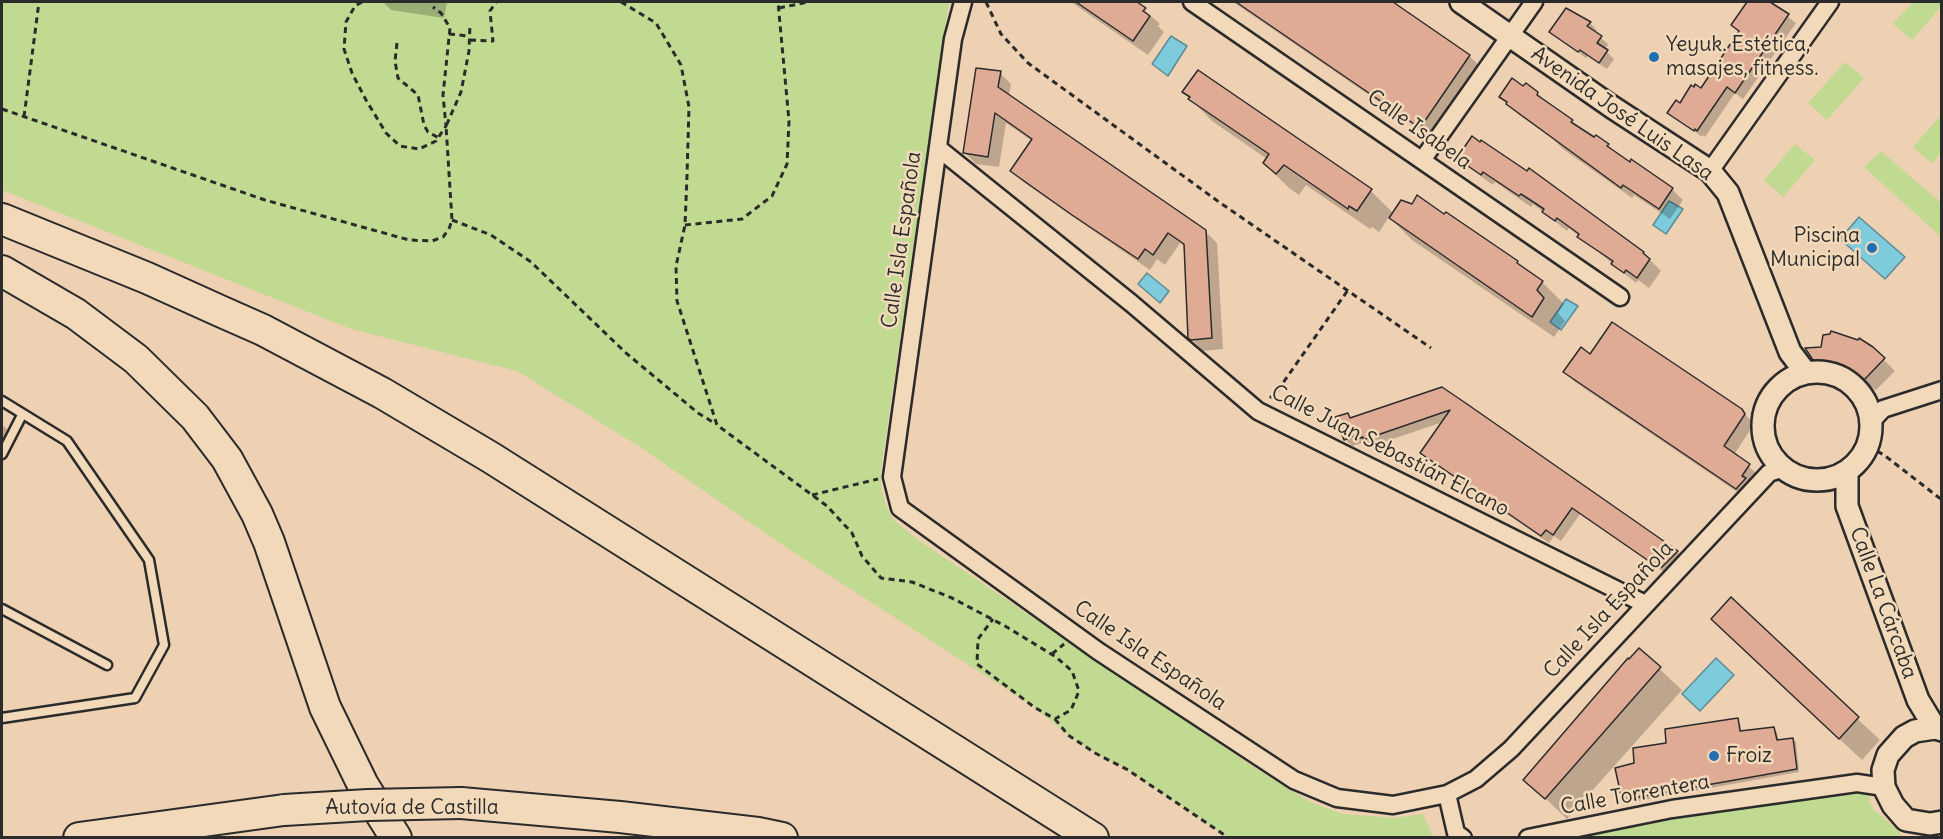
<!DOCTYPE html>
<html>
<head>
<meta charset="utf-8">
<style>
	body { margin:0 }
	#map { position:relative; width:1943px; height:839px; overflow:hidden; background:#eed0b2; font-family:Delius,sans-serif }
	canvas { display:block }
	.frame { position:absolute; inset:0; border:3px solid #2b2b2b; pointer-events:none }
</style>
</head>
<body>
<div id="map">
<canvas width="1943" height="839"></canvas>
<div class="frame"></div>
</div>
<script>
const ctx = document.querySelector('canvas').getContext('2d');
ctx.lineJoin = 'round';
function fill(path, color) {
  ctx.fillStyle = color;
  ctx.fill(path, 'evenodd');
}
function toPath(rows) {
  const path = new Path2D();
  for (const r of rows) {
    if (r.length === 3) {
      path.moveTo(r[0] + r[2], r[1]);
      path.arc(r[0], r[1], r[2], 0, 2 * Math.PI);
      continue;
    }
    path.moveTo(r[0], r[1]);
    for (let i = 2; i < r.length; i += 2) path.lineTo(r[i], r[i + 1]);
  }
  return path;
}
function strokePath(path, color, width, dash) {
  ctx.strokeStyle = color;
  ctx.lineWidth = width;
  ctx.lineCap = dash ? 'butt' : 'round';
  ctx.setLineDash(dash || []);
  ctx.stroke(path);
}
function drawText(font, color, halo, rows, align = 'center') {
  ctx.font = font + ' Delius,sans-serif';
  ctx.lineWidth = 5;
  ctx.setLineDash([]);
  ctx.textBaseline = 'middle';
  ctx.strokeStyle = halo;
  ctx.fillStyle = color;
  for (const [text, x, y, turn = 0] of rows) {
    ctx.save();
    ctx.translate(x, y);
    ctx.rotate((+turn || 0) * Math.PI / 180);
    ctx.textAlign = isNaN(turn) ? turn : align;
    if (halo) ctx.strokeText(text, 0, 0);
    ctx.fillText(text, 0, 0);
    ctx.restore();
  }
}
const green = toPath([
	[2,2,949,2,881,469,881,487,886,506,893,519,914,537,1258,770,1310,802,1343,814,1394,818,1423,814,1433,837,1227,837,1128,770,1095,753,1068,735,1034,707,793,552,640,447,517,371,351,329,2,190],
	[1913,2,1941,2,1942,6,1912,40,1893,24],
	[1845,62,1864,78,1827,120,1808,103],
	[1941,115,1941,153,1932,164,1913,147],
	[1795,144,1815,160,1783,197,1764,180],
	[1881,151,1941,203,1941,237,1864,167],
	[1871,785,1869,801,1874,810,1900,832,1901,837,1519,838,1583,822]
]);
const water = toPath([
	[1171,36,1187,46,1168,76,1152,64,1171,36],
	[1669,201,1683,209,1666,234,1653,225,1669,201],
	[1859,217,1905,257,1885,279,1840,239,1859,217],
	[1147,273,1169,291,1160,303,1138,284,1147,273],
	[1566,299,1578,306,1561,330,1550,322,1566,299],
	[1716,658,1734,675,1700,711,1682,694,1716,658]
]);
const shadow = toPath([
	[383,2,447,2,444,18,391,10],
	[1071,2,1135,2,1160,24,1158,26,1164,32,1148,55],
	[1233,2,1291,2,1346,39,1359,20,1332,2,1390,2,1469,56,1481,67,1432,138],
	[1749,2,1768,2,1796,23,1743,99,1735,93,1705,137,1703,135,1702,137,1669,112,1701,90,1740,33,1732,25],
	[1590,23,1597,30,1595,33,1608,44,1605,50,1614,59,1607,69,1588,56,1586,58,1551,32],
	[1000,73,1011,84,1009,96,1205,231,1217,243,1223,349,1203,351,1190,337,1185,247,1180,243,1165,265,1157,259,1150,270,1023,182,1012,171,1032,141,1006,123,999,167,976,164,965,153],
	[1524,88,1537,93,1582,131,1608,145,1619,156,1672,189,1683,200,1670,219,1634,195,1632,198,1563,149,1553,139,1519,115,1501,97],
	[1184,92,1371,191,1394,214,1517,262,1542,282,1564,304,1558,313,1565,321,1554,337,1412,240,1389,217,1379,232,1372,227,1370,229,1306,185,1299,195,1289,188,1268,167,1267,159,1212,121],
	[1461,155,1643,253,1661,271,1649,288,1638,280,1636,283,1569,228,1567,231,1533,204,1531,207,1495,182,1493,185,1482,177],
	[1617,326,1741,410,1754,424,1734,455,1759,475,1746,498,1575,382,1565,372,1590,356],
	[1872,348,1895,371,1876,390,1860,380,1843,375,1828,374,1816,362],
	[1441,389,1677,552,1684,559,1670,573,1665,570,1664,572,1580,514,1561,541,1554,536,1549,543,1429,460,1422,453,1443,422,1372,446,1370,444,1366,446,1362,443,1352,446,1345,439,1347,414,1352,419],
	[2,425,11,432,2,450],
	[1731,600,1880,740,1862,760,1735,641],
	[1639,650,1682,690,1567,819,1525,779],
	[1737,719,1740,723,1742,732,1773,729,1777,732,1779,741,1793,739,1796,742,1799,772,1627,803,1623,799,1635,764,1668,744]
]);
const building = toPath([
	[1076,2,1137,2,1146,8,1143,11,1150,16,1133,41,1076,2],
	[1236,2,1393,2,1470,55,1420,128,1236,2],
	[1747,2,1770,2,1789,14,1735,93,1727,87,1697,131,1695,129,1694,131,1667,113,1676,100,1680,103,1691,85,1694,87,1695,84,1701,88,1739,31,1731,25,1747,2],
	[1566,8,1591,22,1587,26,1602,36,1597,43,1608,50,1599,63,1580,50,1578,52,1549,32,1566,8],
	[976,68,1001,71,998,87,1206,230,1212,338,1191,340,1188,338,1184,244,1168,233,1153,255,1145,249,1138,259,1072,215,1010,171,1032,139,995,113,988,157,963,153,976,68],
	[1198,70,1372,189,1357,211,1349,206,1348,209,1284,165,1276,174,1263,163,1269,154,1188,99,1190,97,1182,92,1198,70],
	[1512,78,1523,86,1526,83,1538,92,1537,95,1573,120,1571,122,1594,137,1596,135,1609,144,1607,146,1630,162,1631,159,1673,188,1659,209,1623,185,1621,188,1506,104,1507,102,1499,97,1512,78],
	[1472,136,1480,142,1481,140,1527,171,1529,168,1644,252,1643,253,1650,259,1637,278,1626,270,1624,273,1611,264,1613,261,1577,237,1579,234,1557,218,1555,221,1542,212,1544,209,1521,194,1519,196,1483,172,1481,175,1468,166,1470,163,1459,155,1472,136],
	[1417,195,1444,214,1446,212,1518,261,1517,263,1543,281,1537,290,1544,298,1532,317,1389,218,1401,200,1412,204,1417,195],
	[1612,322,1742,409,1745,414,1724,446,1750,464,1742,476,1746,478,1736,489,1563,372,1581,347,1590,354,1612,322],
	[1831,331,1858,340,1859,338,1873,347,1885,358,1864,380,1855,373,1839,366,1815,363,1805,348,1821,347,1823,335,1830,334,1831,331],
	[1442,387,1467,404,1678,551,1662,567,1657,564,1656,566,1572,508,1553,535,1546,530,1541,536,1420,453,1450,410,1363,440,1363,437,1357,439,1356,435,1344,440,1335,417,1348,413,1350,418,1442,387],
	[1731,597,1859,717,1839,739,1711,619,1731,597],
	[1639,648,1661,667,1545,799,1523,780,1628,658,1629,659,1639,648],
	[1738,718,1740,731,1774,727,1777,740,1793,738,1797,769,1622,800,1615,768,1634,763,1633,748,1666,743,1665,729,1738,718]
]);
const path = toPath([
	[362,2,355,6,346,22,344,49,352,73,366,100,386,133,400,146,419,149,436,141,446,126,443,95,450,28,441,13,433,7],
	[621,2,656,23,681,65,689,107,687,176,685,225,676,266,677,301,717,425,827,506,852,533,862,556,881,578,912,582,952,598,1005,626,1056,657,1072,671,1079,691,1071,710,1055,719,1034,707,977,664,978,639,993,619],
	[986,2,1001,34,1028,63,1219,202,1431,348],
	[779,8,808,2],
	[449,34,469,36],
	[470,40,493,41,490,11,496,2],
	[397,43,395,61,398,78,418,95,424,125,428,132,439,138],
	[2,109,265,200,409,240,432,241,443,237,449,229,452,220,446,126,461,92,469,51,470,24],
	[24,117,39,2],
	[452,220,491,235,531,262,626,353,698,413,716,424],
	[685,225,742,219,772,196,787,164,789,121,778,2],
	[1270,398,1278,390,1348,290],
	[1868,446,1884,455,1942,500],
	[812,495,878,479],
	[1052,654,1064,644],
	[1055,719,1068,735,1095,753,1128,770,1229,838]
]);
const service = toPath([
	[2,401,67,441,149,560,164,645,135,698,2,718],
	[2,454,22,415],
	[2,609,107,665]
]);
const minor = toPath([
	[963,2,953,39,892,477,900,508,1098,651,1294,780,1337,798,1393,805,1447,794,1476,779,1511,749,1769,473,1784,468],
	[1192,2,1620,297],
	[938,148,1131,303,1258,411,1645,604],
	[1423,159,1534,2],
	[1710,171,1830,2],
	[1871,422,1883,409,1942,390],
	[1447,794,1456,833,1463,838],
	[1528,838,1672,809,1857,783,1884,787]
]);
const tertiary = toPath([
	[1461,2,1612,107,1710,171,1728,193,1790,352,1806,373],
	[1817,426,54],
	[1847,471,1847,506,1918,700,1935,728],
	[1942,730,1935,728,1915,731,1904,737,1888,755,1883,770,1884,787,1893,805,1906,820,1930,824,1942,822]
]);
const motorway = toPath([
	[2,219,147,278,220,311,263,330,382,393,490,457,1093,838],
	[2,271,76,314,136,359,195,417,227,459,257,514,269,542,325,707,363,785,396,838],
	[461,803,620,817,758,833,782,838],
	[79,838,284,810]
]);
const motorwayBridge = toPath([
	[284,810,368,805,461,803]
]);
const markers = [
	[1654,57,6,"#1f6fb2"],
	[1872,248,6,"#1f6fb2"],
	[1714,756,6,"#1f6fb2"]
];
const poiNames = [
	["Yeyuk. Estética,",1666,45],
	["masajes, fitness.",1666,69],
	["Piscina",1860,236,"right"],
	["Municipal",1860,260,"right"],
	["Froiz",1726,756]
];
const streetNames = [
	["Avenida José Luis Lasa",1622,114,35],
	["Calle Isabela",1419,130,35],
	["Calle Isla Española",902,240,-82],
	["Calle Juan Sebastián Elcano",1390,451,27],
	["Calle La Cárcaba",1883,603,70],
	["Calle Isla Española",1609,610,-47],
	["Calle Isla Española",1150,656,34],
	["Calle Torrentera",1635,795,-10],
	["Autovía de Castilla",412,808]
];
fill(green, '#c0da91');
fill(water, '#7ecbdc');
strokePath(water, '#5d8b95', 1.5);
fill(shadow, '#0003');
fill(building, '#e0ab95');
strokePath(building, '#2b2b2b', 1.5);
strokePath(service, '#2b2b2b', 13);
strokePath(minor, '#2b2b2b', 21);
strokePath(tertiary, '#2b2b2b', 26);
strokePath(motorway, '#2b2b2b', 34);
strokePath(path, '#2b2b2b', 3, [6, 4.5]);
strokePath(service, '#f1d9b9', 8);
strokePath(minor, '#f1d9b9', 16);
strokePath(tertiary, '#f1d9b9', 21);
strokePath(motorway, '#f1d9b9', 30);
strokePath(motorwayBridge, '#2b2b2b', 34, []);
strokePath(motorwayBridge, '#f1d9b9', 30);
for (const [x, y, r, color] of markers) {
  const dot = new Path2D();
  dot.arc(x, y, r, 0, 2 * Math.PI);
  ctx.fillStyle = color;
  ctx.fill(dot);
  strokePath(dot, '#f1d9b9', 2);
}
drawText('21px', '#2b2b2b', '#f1d9b9', poiNames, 'left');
drawText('21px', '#2b2b2b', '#f1d9b9', streetNames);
</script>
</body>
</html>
